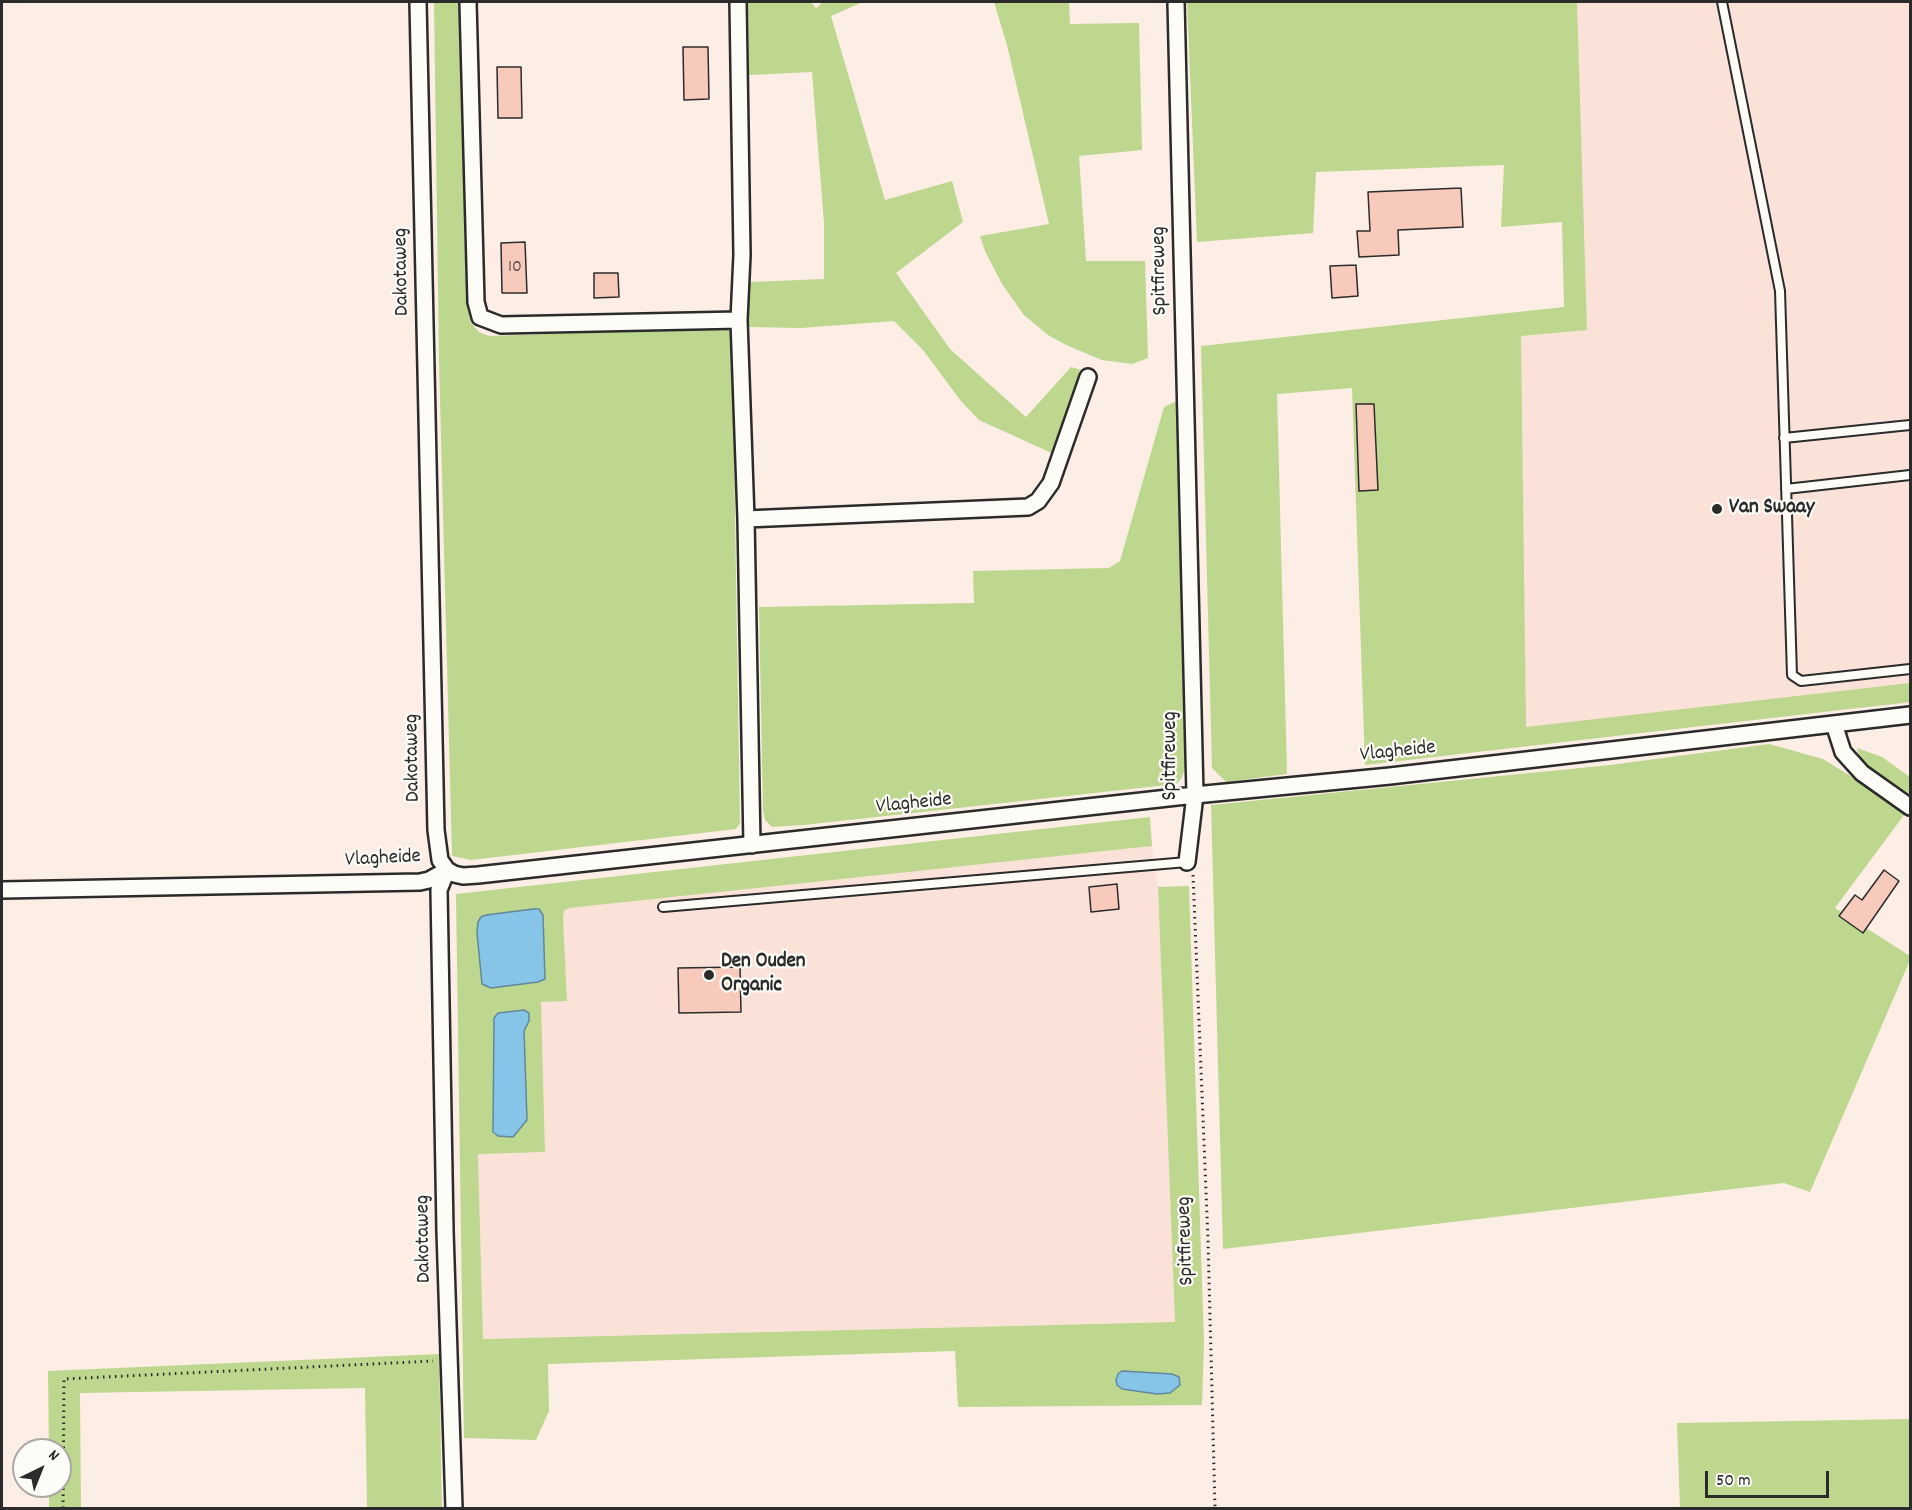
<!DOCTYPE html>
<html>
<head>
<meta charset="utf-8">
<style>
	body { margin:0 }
	#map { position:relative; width:1912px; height:1510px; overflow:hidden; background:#fcede5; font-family:Dekko,sans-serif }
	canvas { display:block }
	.frame { position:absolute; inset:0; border:3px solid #2b2b2b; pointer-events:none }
	.north { position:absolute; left:12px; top:1438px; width:60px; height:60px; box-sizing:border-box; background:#fdfcf7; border:2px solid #a9a8a5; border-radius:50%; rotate:43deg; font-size:16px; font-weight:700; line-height:24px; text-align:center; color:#2b2b2b }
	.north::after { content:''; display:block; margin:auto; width:21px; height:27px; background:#2b2b2b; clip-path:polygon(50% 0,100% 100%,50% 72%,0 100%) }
	.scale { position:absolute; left:1705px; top:1471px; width:124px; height:27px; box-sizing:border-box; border:3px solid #2b2b2b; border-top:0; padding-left:8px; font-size:18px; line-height:21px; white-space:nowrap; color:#2b2b2b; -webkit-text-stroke:4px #fdfcf7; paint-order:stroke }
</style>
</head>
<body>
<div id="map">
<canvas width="1912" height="1510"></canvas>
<div class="frame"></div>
<div class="north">N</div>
<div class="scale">50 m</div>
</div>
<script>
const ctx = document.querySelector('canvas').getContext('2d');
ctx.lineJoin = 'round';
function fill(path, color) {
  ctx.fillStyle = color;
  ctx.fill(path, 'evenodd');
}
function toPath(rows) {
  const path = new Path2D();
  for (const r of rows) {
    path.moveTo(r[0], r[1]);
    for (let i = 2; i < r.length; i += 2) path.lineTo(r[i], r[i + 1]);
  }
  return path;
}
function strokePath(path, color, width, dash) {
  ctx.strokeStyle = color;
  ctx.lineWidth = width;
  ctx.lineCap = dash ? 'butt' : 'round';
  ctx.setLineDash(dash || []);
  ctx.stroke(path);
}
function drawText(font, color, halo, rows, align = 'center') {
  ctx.font = font + ' Dekko,sans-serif';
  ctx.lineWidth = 4.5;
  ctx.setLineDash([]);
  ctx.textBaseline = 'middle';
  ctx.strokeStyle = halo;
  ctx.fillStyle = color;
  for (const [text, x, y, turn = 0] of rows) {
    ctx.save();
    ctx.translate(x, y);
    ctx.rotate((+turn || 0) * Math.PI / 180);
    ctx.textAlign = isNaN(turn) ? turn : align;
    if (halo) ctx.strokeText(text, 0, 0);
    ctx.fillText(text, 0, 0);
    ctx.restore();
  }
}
const built = toPath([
	[1571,2,1910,2,1910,703,1516,744,1512,325,1577,318],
	[1152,846,1158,887,1175,1322,483,1339,478,1153,545,1152,541,1002,567,1000,563,917,564,911,569,907]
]);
const green = toPath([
	[434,2,460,2,466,299,471,323,479,332,489,336,732,328,740,823,736,829,471,860,452,856,439,361],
	[748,2,811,2,816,8,823,2,863,2,831,16,885,200,952,181,963,222,896,273,950,349,1026,417,1071,367,1085,371,1056,455,979,420,960,400,923,350,894,321,801,328,747,327,747,310,750,282,824,279,824,223,812,72,749,75],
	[994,2,1069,2,1070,24,1139,23,1142,150,1079,156,1086,261,1145,261,1148,358,1132,364,1102,360,1066,345,1048,335,1024,315,1002,284,985,251,980,236,1049,224,1007,45],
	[1187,2,1577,2,1587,330,1521,336,1526,727,1910,683,1910,702,1365,765,1352,388,1277,394,1287,774,1226,782,1212,768,1201,346,1564,307,1562,222,1501,227,1504,165,1316,172,1313,233,1197,242],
	[1179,400,1186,749,1185,769,1181,779,1176,784,804,825,772,827,765,820,763,810,759,607,974,603,973,571,1109,568,1120,561,1164,407],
	[1769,744,1823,759,1907,811,1835,908,1910,956,1910,960,1810,1192,1784,1183,1223,1249,1211,805,1610,765],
	[1857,748,1882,757,1910,777,1910,797,1866,767,1860,759],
	[1150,817,1152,846,569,908,564,911,563,917,567,1001,541,1002,545,1152,478,1154,483,1339,1175,1322,1158,887,1189,886,1204,1343,1202,1405,958,1407,955,1351,548,1364,549,1411,536,1440,464,1438,456,894],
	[533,909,539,909,495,987,492,988,481,917,486,915],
	[494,1019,529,1021,524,1031,495,1135,493,1132],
	[1141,1373,1150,1374,1170,1393,1157,1394,1122,1389],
	[439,1354,442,1508,367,1508,365,1388,80,1393,81,1508,49,1508,49,1486,60,1486,60,1450,49,1450,48,1371],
	[1910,1419,1910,1508,1680,1508,1677,1423]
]);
const water = toPath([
	[533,909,539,909,543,915,545,979,538,982,491,988,482,984,477,933,478,922,481,917,486,915,533,909],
	[524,1010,529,1013,529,1021,524,1031,527,1120,513,1137,498,1136,493,1132,494,1018,498,1013,524,1010],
	[1122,1371,1172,1374,1179,1377,1180,1385,1170,1393,1157,1394,1122,1389,1117,1385,1116,1380,1118,1374,1122,1371]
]);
const building = toPath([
	[683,47,708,47,709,99,684,100,683,47],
	[497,67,521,67,522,118,498,118,497,67],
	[1461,188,1463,227,1398,230,1399,255,1359,257,1357,231,1370,231,1368,192,1461,188],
	[525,242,527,293,502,293,501,243,525,242],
	[1356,265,1358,296,1332,298,1330,266,1356,265],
	[594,273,618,273,619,297,594,298,594,273],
	[1356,404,1374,404,1378,490,1359,491,1356,404],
	[1884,870,1899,881,1863,933,1839,916,1855,895,1862,900,1884,870],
	[1117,884,1119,909,1091,912,1089,887,1117,884],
	[740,967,741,1012,679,1013,678,968,740,967]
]);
const path = toPath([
	[1193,875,1208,1240,1215,1508],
	[63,1508,64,1379,433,1361]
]);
const lane = toPath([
	[1722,2,1780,291,1792,675,1801,681,1910,669],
	[1784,438,1910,425],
	[1786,489,1910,475],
	[663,907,1187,862]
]);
const street = toPath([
	[418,2,436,830,440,860,447,870,454,874,463,876,478,875,1195,795,1390,776,1910,715],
	[468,2,476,302,480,317,501,325,739,320,742,255,738,2],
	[1176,2,1195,795,1187,862],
	[739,320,746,519,752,845],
	[746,519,1028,507,1038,501,1051,483,1088,377],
	[1834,724,1843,752,1862,773,1910,807],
	[447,870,439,890,445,1231,454,1508],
	[2,890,420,882,429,880,447,870]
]);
const markers = [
	[1717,509,6,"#2b2b2b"],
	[709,975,6,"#2b2b2b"]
];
const numberNames = [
	["10",515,269]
];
const streetNames = [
	["Spitfireweg",1161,271,-91],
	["Dakotaweg",403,272,-91],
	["Vlagheide",1398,753,-6],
	["Spitfireweg",1172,756,-90],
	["Dakotaweg",414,758,-91],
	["Vlagheide",914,805,-6],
	["Vlagheide",383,860,-3],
	["Dakotaweg",425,1239,-91],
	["Spitfireweg",1187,1241,-92]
];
const poiNames = [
	["Van Swaay",1729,509],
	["Den Ouden",721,963],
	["Organic",721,987]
];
fill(built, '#fbe2d8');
fill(green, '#bdd78e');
fill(water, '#86c5e7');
strokePath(water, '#62879c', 1.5);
fill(building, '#f8cabb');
strokePath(building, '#2b2b2b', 1.5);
strokePath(lane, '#2b2b2b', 12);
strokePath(street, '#2b2b2b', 20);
strokePath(path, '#2b2b2b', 3, [1.5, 4.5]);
strokePath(lane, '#fdfcf7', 8);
strokePath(street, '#fdfcf7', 15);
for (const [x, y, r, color] of markers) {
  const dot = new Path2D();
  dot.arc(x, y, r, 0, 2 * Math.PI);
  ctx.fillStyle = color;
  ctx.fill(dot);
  strokePath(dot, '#fdfcf7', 2);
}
drawText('18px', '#5e534f', null, numberNames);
drawText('21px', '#2b2b2b', '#fdfcf7', streetNames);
drawText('bold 21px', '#2b2b2b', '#fdfcf7', poiNames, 'left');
</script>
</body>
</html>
